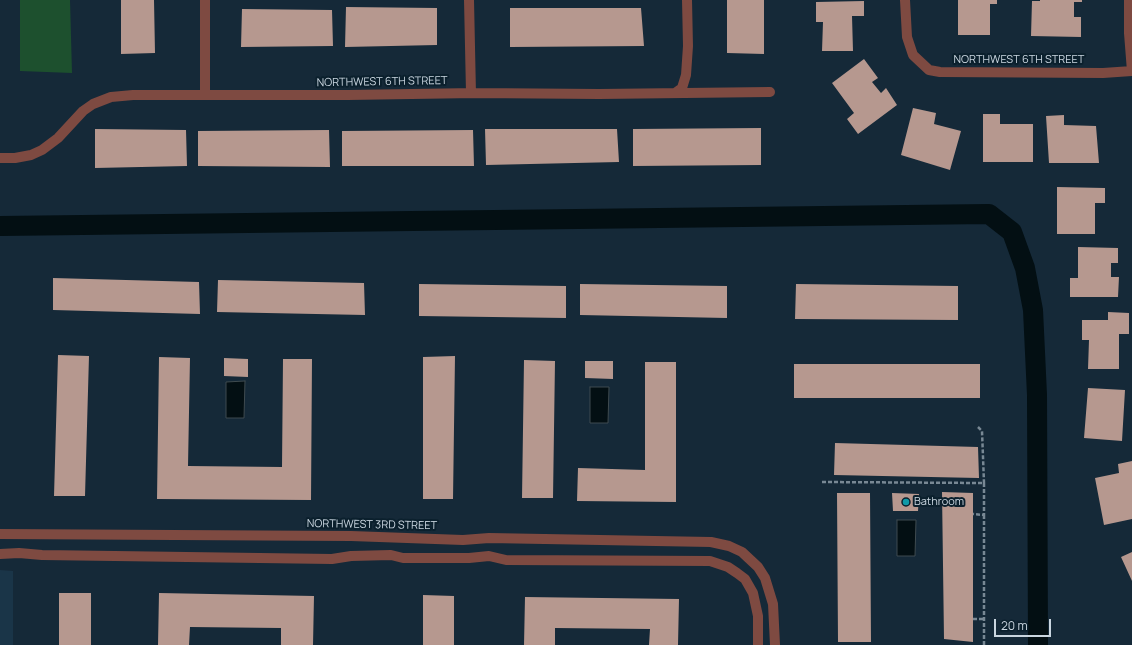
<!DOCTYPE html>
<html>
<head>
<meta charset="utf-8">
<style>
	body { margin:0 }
	#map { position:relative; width:1132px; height:645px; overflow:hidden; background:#152938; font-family:Manrope,sans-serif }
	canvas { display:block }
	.scale { position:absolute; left:994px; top:619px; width:57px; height:18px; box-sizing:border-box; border:2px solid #cad6e0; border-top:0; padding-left:5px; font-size:12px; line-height:14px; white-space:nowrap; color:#cad6e0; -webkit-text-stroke:3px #0b202d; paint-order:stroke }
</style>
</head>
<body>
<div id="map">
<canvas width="1132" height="645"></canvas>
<div class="scale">20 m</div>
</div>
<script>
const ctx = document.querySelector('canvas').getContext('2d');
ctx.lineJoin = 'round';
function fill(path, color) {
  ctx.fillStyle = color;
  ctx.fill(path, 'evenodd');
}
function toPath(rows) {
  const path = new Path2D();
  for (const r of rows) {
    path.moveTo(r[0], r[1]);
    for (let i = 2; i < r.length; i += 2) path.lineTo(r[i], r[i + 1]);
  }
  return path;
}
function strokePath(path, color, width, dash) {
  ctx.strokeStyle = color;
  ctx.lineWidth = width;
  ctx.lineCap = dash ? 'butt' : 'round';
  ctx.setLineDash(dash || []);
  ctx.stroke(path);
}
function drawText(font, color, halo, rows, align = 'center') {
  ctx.font = font + ' Manrope,sans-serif';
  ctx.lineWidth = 4;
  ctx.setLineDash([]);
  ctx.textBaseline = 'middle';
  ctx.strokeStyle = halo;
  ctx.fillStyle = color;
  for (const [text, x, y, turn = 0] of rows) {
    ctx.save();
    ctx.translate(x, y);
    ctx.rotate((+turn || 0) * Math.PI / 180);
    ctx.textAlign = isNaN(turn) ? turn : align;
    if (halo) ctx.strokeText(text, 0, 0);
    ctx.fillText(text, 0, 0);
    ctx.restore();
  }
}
const built = toPath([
	[0,570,13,571,13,645,0,645]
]);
const green = toPath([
	[20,0,70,0,72,73,20,71]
]);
const water = toPath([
	[245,381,244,418,226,418,226,382,245,381],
	[590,387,609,387,608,423,590,423,590,387],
	[897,520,916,520,915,556,897,556,897,520]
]);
const canal = toPath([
	[0,226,989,214,1012,232,1025,268,1033,310,1037,395,1038,645]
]);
const building = toPath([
	[121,0,154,0,155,53,121,54],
	[727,0,764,0,764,54,727,53],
	[958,0,997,0,997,4,990,4,990,35,958,35],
	[1040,0,1082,0,1082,2,1074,2,1074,17,1081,17,1081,37,1031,36,1032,1,1040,1],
	[864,1,864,16,852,16,853,51,822,51,823,22,816,22,816,2],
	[346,7,437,8,437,45,345,47],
	[510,8,641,8,644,46,510,47],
	[242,9,332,10,333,46,241,47],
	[864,59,878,78,872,82,881,93,886,88,897,105,858,134,847,119,854,113,832,83],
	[913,108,936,113,934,124,961,131,950,170,901,155],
	[983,114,1000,114,1000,124,1033,124,1033,162,983,162],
	[1064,115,1064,125,1096,126,1099,163,1049,163,1046,116],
	[761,128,761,165,633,166,633,129],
	[95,129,186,130,187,166,95,168],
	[485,129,617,129,619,162,486,165],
	[329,130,330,167,198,166,198,131],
	[473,130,474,166,342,166,342,131],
	[1057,187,1105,188,1105,203,1095,203,1095,234,1057,234],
	[1078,247,1118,248,1118,263,1111,263,1111,277,1119,277,1118,297,1070,297,1070,278,1078,278],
	[53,278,199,282,200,314,53,310],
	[218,280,364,283,365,315,217,312],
	[419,284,566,286,566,318,419,316],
	[580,284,727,286,727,318,580,315],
	[796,284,958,286,958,320,795,319],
	[1108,312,1129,313,1129,334,1119,334,1119,369,1088,369,1089,340,1082,340,1082,320,1108,320],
	[58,355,89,356,85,496,54,496],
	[455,356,453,499,423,499,423,357],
	[159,357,190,358,188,466,282,467,283,359,312,359,311,500,157,499],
	[224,358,248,359,248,377,224,376],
	[524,360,555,361,553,498,522,498],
	[585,361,613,361,613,379,585,378],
	[645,362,676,362,676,502,577,501,578,468,645,470],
	[794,364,980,364,980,398,794,398],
	[1088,388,1125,390,1122,441,1084,438],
	[835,443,978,447,979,478,834,475],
	[1132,461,1132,519,1104,525,1095,478,1119,473,1118,464],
	[942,492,973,493,973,642,944,639],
	[837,493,870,493,871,642,838,642],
	[892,493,919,494,918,511,893,511],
	[1132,552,1132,581,1121,557],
	[59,593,91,593,91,645,59,645],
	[159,593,314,596,313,645,281,645,281,628,190,627,189,645,158,645],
	[423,595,454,596,454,645,423,645],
	[525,597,679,599,678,645,649,645,650,629,555,628,555,645,524,645]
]);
const path = toPath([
	[978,427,982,431,984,483],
	[822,482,984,483,984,515,973,514],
	[984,515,984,645],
	[973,619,984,619]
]);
const minor = toPath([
	[469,0,471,93],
	[905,0,907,37,913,55,929,70,940,72,1103,73,1132,71],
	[1129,0,1129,33,1132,71],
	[675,93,682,88,686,75,688,46,687,0],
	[205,95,205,0],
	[0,158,15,158,31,155,42,150,58,138,83,111,93,104,111,97,133,95,348,95,475,93,599,94,770,92],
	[0,534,351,536,463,540,489,538,711,542,729,546,742,552,758,567,765,578,773,604,775,645],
	[0,554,19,553,42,555,332,559,351,556,391,555,403,558,469,558,489,556,506,560,710,561,728,567,737,573,745,579,753,593,758,616,758,645]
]);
const markers = [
	[906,502,4,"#0f9aa8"]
];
const streetNames = [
	["NORTHWEST 6TH STREET",1019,60],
	["NORTHWEST 6TH STREET",382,82,-1],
	["NORTHWEST 3RD STREET",372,525,1]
];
const poiNames = [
	["Bathroom",914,502]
];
fill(built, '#1a3548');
fill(green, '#1d502e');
fill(water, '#030f13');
strokePath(water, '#3f4b50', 1);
strokePath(canal, '#030f13', 20);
fill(building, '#b6988f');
strokePath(path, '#788894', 2.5, [4, 2]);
strokePath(minor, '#7e4a41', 10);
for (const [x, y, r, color] of markers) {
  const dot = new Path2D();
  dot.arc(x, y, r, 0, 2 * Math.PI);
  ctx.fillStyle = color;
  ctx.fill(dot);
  strokePath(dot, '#0b202d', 1.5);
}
drawText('11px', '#cad6e0', '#0b202d', streetNames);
drawText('11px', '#cad6e0', '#0b202d', poiNames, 'left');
</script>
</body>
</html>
